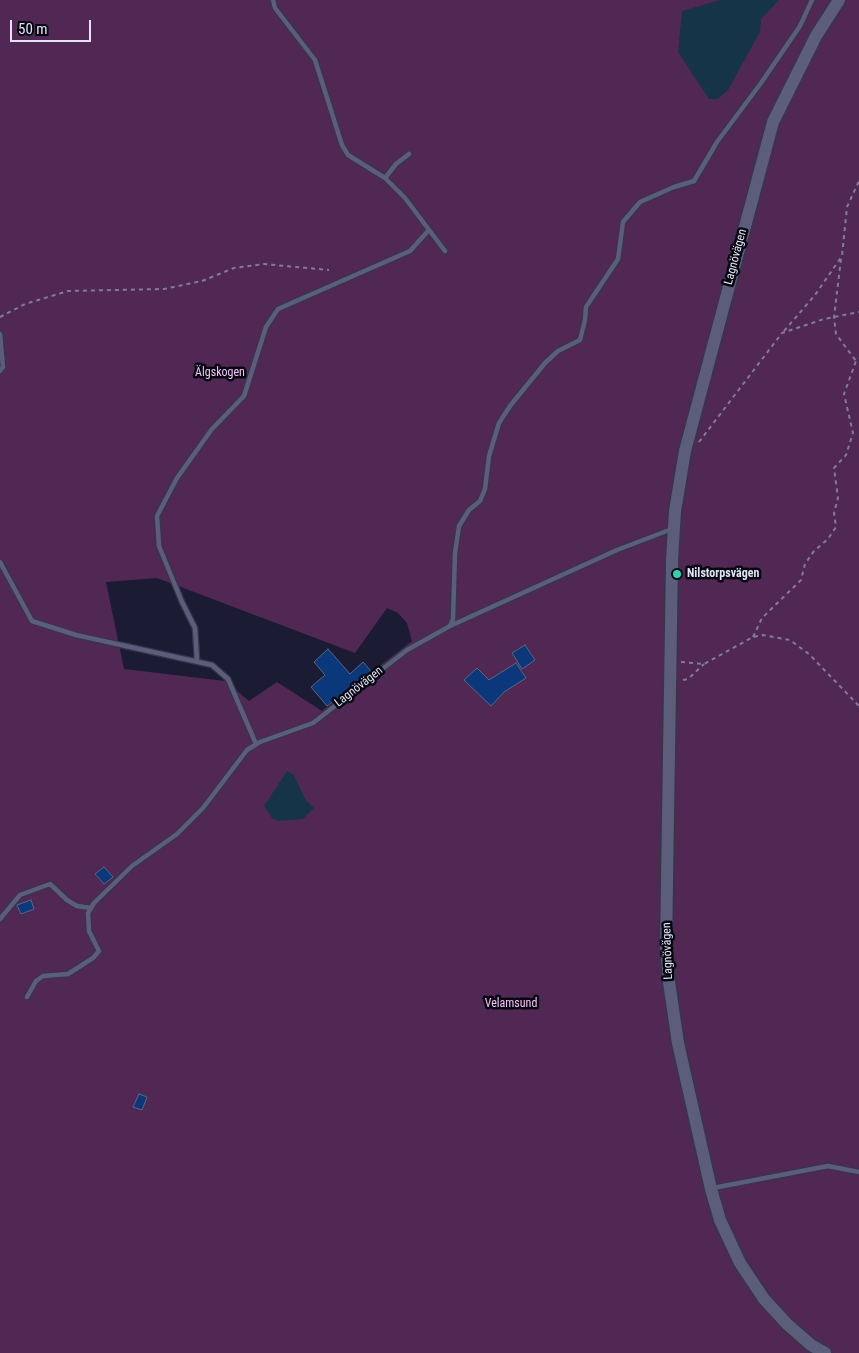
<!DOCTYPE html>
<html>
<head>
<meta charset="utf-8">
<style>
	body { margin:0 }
	#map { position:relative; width:859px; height:1353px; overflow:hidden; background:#1b1b34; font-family:"Roboto Condensed",sans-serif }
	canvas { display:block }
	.scale { position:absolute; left:10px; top:20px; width:81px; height:22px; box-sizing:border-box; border:2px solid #e2e4f5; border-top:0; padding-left:6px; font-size:15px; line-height:18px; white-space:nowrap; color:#e2e4f5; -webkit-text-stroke:4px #070712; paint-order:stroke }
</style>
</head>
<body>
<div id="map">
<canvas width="859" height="1353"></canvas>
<div class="scale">50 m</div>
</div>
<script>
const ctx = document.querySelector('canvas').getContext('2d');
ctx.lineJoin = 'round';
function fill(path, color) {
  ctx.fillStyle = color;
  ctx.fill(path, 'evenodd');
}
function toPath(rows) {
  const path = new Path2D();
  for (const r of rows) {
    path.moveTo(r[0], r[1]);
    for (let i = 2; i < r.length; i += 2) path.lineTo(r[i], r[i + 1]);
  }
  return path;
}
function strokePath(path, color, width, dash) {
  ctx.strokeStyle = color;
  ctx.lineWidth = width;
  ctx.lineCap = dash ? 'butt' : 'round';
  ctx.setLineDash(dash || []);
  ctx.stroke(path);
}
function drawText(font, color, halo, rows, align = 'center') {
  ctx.font = font + ' "Roboto Condensed",sans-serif';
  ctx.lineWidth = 5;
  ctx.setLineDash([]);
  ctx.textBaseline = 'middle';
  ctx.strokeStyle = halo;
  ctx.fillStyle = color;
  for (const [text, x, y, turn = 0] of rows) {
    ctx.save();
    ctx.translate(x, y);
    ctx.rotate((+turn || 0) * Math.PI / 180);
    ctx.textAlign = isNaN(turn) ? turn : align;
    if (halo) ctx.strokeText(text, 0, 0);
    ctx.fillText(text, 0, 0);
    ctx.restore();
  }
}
const green = toPath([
	[0,0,859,0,859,1353,0,1353],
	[157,578,355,653,387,608,398,613,407,623,412,641,322,711,277,682,249,701,225,681,124,669,106,582]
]);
const water = toPath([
	[720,0,779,0,761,19,760,32,728,90,718,99,709,99,678,52,682,11],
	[287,771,294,775,305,799,314,808,303,819,278,821,272,818,264,806]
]);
const building = toPath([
	[525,645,535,660,522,669,512,653,525,645],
	[328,649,350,674,363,662,371,671,327,706,311,687,325,675,314,662,328,649],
	[516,663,526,678,504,692,491,706,464,680,477,668,489,680,516,663],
	[104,867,113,877,104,884,95,874,104,867],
	[31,900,34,909,21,914,17,905,31,900],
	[139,1094,147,1097,142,1110,133,1107,139,1094]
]);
const path = toPath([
	[841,259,834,317,836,334,856,361],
	[0,317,25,304,68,291,164,289,202,281,234,268,264,264,329,270],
	[784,331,815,295,842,256,847,207,859,181],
	[699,442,782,333,824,319,859,312],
	[753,637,762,618,801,580,805,564,814,551,828,539,836,527,834,513,838,498,834,468,846,455,853,433,844,394,856,361,859,359],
	[681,662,704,664,753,637,763,635,790,640,809,654,859,706],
	[683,680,688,679,704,664]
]);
const lane = toPath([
	[273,0,275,8,315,60,342,145,348,155,385,178,405,198,445,251],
	[385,178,396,164,409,154],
	[0,334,3,367,0,371],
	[0,562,32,621,76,635,212,665,228,679,256,744],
	[450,626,453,619,455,553,459,526,469,510,480,501,485,489,489,456,499,423,510,406,545,363,558,351,580,340,585,320,586,307,618,259,623,222,640,202,674,187,694,181,717,142,761,83,800,26,812,0],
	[197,660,195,628,182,602,159,546,157,516,177,478,212,429,244,396,266,327,278,309,410,251,428,231],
	[0,919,20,895,50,884,67,900,77,906,91,908],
	[27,997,36,981,43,976,68,974,93,958,99,951,89,931,88,913,94,903,132,866,177,834,203,808,247,750,260,742,313,723,407,650,450,626,617,550,672,529],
	[713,1188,828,1166,859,1172]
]);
const secondary = toPath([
	[825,1353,811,1345,787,1324,764,1299,740,1263,720,1220,711,1189,678,1043,669,982,666,947,672,560,675,511,685,451,773,122,816,36,839,0]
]);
const markers = [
	[677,574,5,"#2ad5ac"]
];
const streetNames = [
	["Lagnövägen",736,257,-75],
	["Lagnövägen",359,687,-38],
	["Lagnövägen",668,951,-92]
];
const parkNames = [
	["Älgskogen",220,373],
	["Velamsund",511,1004]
];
const poiNames = [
	["Nilstorpsvägen",687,574]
];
fill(green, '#512854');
fill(water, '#153447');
fill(building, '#0b387b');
strokePath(building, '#566781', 1);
strokePath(lane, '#36364a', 7);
strokePath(secondary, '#36364a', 15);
strokePath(path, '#7d7e93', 2, [4, 4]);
strokePath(lane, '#5b5d7a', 4.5);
strokePath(secondary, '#5b5d7a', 12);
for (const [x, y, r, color] of markers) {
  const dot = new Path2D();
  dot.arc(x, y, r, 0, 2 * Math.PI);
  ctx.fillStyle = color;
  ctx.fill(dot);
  strokePath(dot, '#070712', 2);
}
drawText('12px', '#e2e4f5', '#070712', streetNames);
drawText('12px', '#f7c3f9', '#070712', parkNames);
drawText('bold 12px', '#e2e4f5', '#070712', poiNames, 'left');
</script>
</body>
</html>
